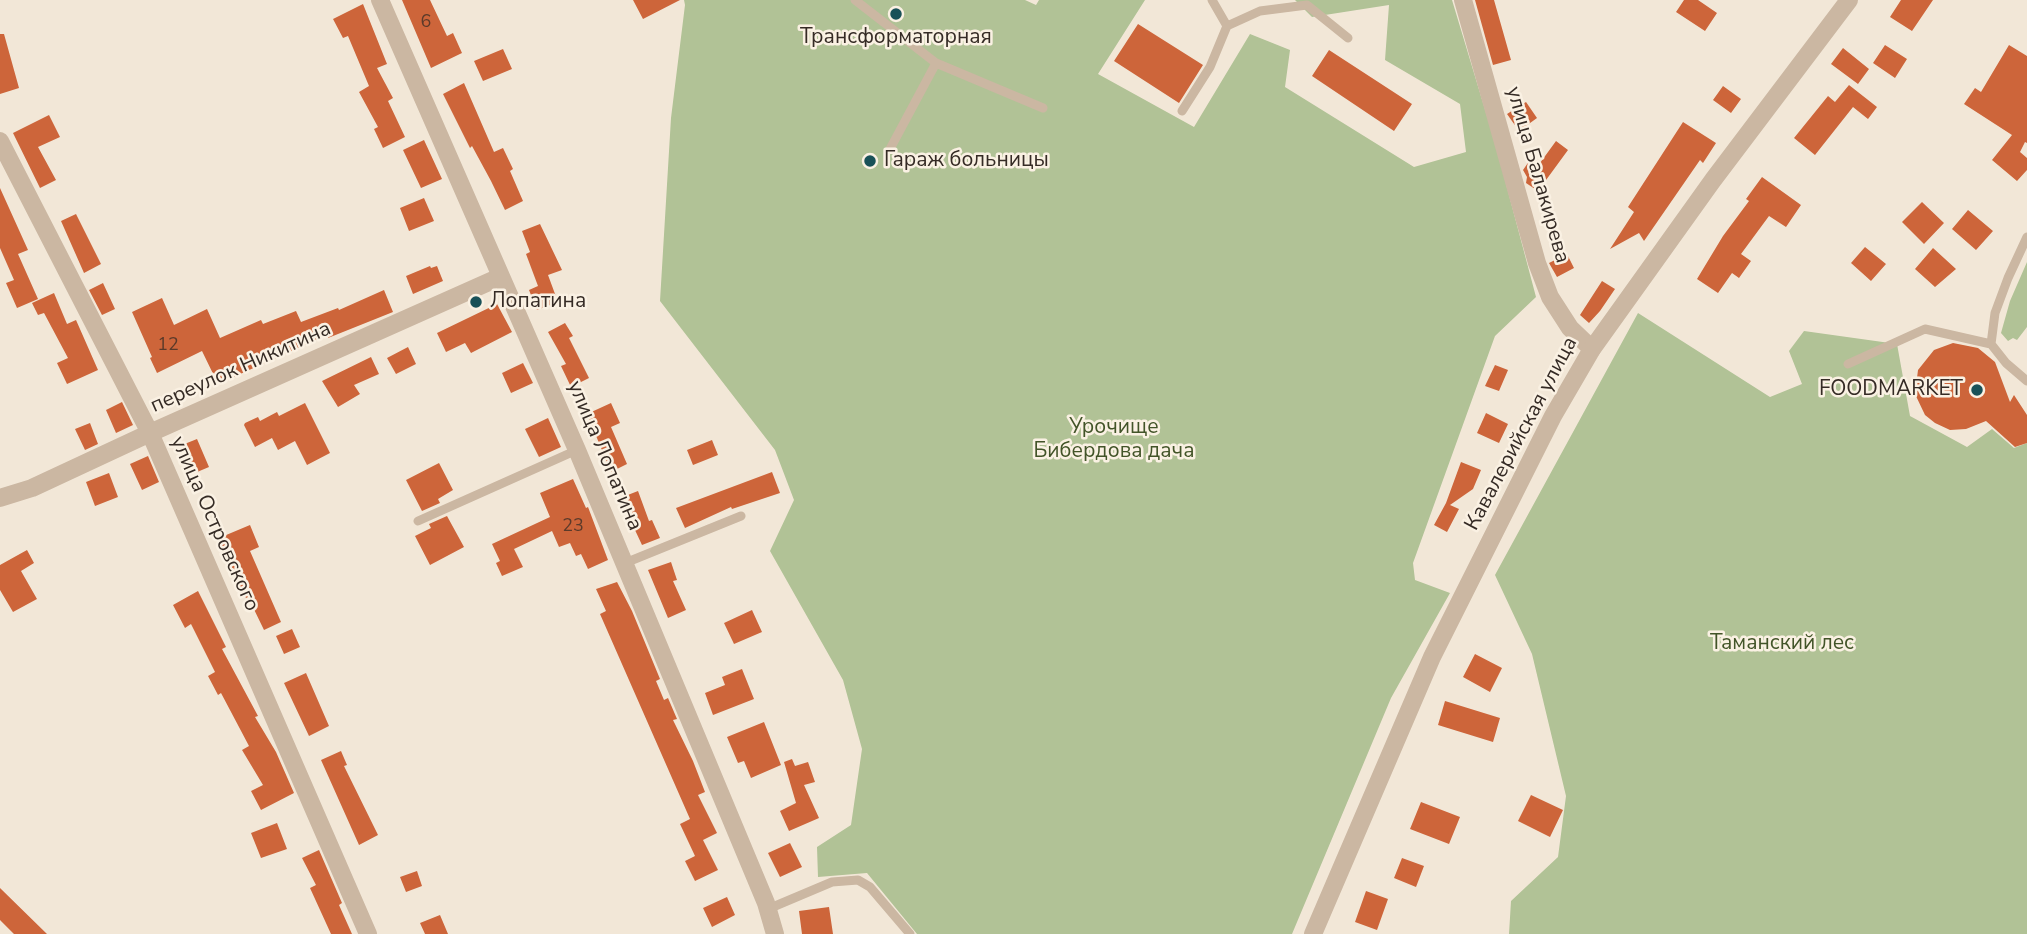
<!DOCTYPE html>
<html>
<head>
<meta charset="utf-8">
<style>
	body { margin:0 }
	canvas { display:block; background:#f2e7d7 }
</style>
</head>
<body>
<canvas width="2027" height="934"></canvas>
<script>
const ctx = document.querySelector('canvas').getContext('2d');
ctx.lineJoin = 'round';
function fill(path, color) {
  ctx.fillStyle = color;
  ctx.fill(path, 'evenodd');
}
function toPath(rows) {
  const path = new Path2D();
  for (const r of rows) {
    path.moveTo(r[0], r[1]);
    for (let i = 2; i < r.length; i += 2) path.lineTo(r[i], r[i + 1]);
  }
  return path;
}
function strokePath(path, color, width, dash) {
  ctx.strokeStyle = color;
  ctx.lineWidth = width;
  ctx.lineCap = dash ? 'butt' : 'round';
  ctx.setLineDash(dash || []);
  ctx.stroke(path);
}
function drawText(font, color, halo, rows, align = 'center') {
  ctx.font = font + ' "Nunito Sans",sans-serif';
  ctx.lineWidth = 5;
  ctx.setLineDash([]);
  ctx.textBaseline = 'middle';
  ctx.strokeStyle = halo;
  ctx.fillStyle = color;
  for (const [text, x, y, turn = 0] of rows) {
    ctx.save();
    ctx.translate(x, y);
    ctx.rotate((+turn || 0) * Math.PI / 180);
    ctx.textAlign = isNaN(turn) ? turn : align;
    if (halo) ctx.strokeText(text, 0, 0);
    ctx.fillText(text, 0, 0);
    ctx.restore();
  }
}
const green = toPath([
	[684,0,1025,0,1036,5,1039,0,1145,0,1098,74,1194,127,1250,34,1290,50,1285,87,1414,167,1466,152,1460,104,1385,60,1389,5,1312,17,1295,0,1452,0,1496,146,1536,297,1495,336,1413,563,1415,580,1450,593,1391,698,1292,934,917,934,867,873,818,877,817,847,851,825,862,749,843,680,770,551,794,500,775,450,660,301,671,118,685,5],
	[2027,262,2027,327,2017,340,2013,338,2008,341,2001,333,2010,301],
	[1638,313,1770,397,1802,384,1789,351,1804,331,1897,344,1910,416,1967,447,1992,429,2014,448,2027,443,2027,934,1509,934,1511,901,1558,857,1566,796,1532,654,1495,575]
]);
const building = toPath([
	[402,0,430,0,447,36,453,33,462,53,431,68],
	[633,0,680,0,643,19],
	[1475,0,1494,0,1511,60,1493,65],
	[1684,0,1698,0,1717,13,1705,31,1676,12],
	[1901,0,1933,0,1912,31,1890,17],
	[363,4,387,64,377,68,393,98,388,101,405,137,383,148,374,129,378,127,359,92,369,86,348,36,343,38,333,19],
	[1138,24,1203,65,1179,103,1114,61],
	[0,34,4,34,19,88,0,94],
	[1885,45,1907,59,1895,78,1873,63],
	[2009,45,2027,56,2027,143,2025,142,2020,152,2027,158,2027,170,2017,181,1992,160,2012,135,1964,104,1975,88,1981,92],
	[1843,48,1869,69,1858,84,1831,64],
	[503,49,512,69,483,81,474,61],
	[1329,50,1412,104,1394,131,1312,76],
	[464,83,494,152,503,148,513,169,510,171,523,201,505,210,491,181,472,146,470,148,443,94],
	[1849,85,1877,107,1868,119,1853,107,1815,155,1794,138,1828,96,1835,102],
	[1723,86,1741,99,1731,113,1713,100],
	[1526,102,1537,118,1519,131,1507,114],
	[49,115,60,137,38,147,56,180,40,188,13,133],
	[1683,122,1716,143,1703,163,1700,160,1644,241,1639,233,1610,249,1634,212,1628,207],
	[424,140,442,179,421,188,403,150],
	[1556,141,1568,150,1538,191,1526,183,1527,177,1523,170,1532,157,1540,163],
	[1762,177,1801,205,1786,227,1769,216,1741,254,1751,261,1739,278,1732,273,1718,293,1697,279,1723,236,1749,201,1746,199],
	[0,188,28,250,18,254,38,299,17,308,6,283,14,280,0,248],
	[424,198,434,221,409,231,400,208],
	[1922,202,1944,223,1924,244,1902,222],
	[1968,210,1993,231,1976,250,1952,229],
	[76,214,101,264,84,273,61,221],
	[540,224,562,270,548,275,558,302,537,310,529,290,538,286,526,254,530,252,522,231],
	[1865,247,1886,264,1871,281,1851,263],
	[1933,248,1956,269,1935,287,1915,269],
	[1567,254,1574,268,1557,277,1549,263],
	[430,266,431,268,437,266,443,281,413,294,406,276],
	[1602,281,1615,289,1600,311,1589,323,1580,315],
	[103,283,115,309,102,315,89,290],
	[384,290,393,312,328,338,327,335,218,384,202,351,157,373,150,358,152,357,132,312,162,298,174,325,207,309,220,338,261,320,263,324,296,311,301,322,338,308,339,310],
	[54,293,67,324,76,320,98,370,67,384,57,363,68,358,44,313,38,315,32,303],
	[497,304,512,332,471,353,465,343,446,352,437,333],
	[565,323,573,336,569,338,589,378,571,387,561,366,566,364,548,332],
	[1953,343,1978,348,1995,362,2010,402,2014,395,2027,415,2027,443,2015,447,1986,421,1966,429,1950,430,1935,423,1925,415,1915,394,1918,370,1934,350],
	[408,347,416,364,396,374,387,358],
	[371,357,379,374,354,385,360,394,338,407,322,381],
	[523,363,533,383,511,393,502,373],
	[1495,365,1508,370,1499,391,1485,386],
	[122,402,133,425,116,433,106,410],
	[305,403,330,453,307,465,295,441,278,450,272,438,255,447,244,425,245,423,258,417,260,421,277,412,279,416],
	[611,403,620,423,611,427,627,464,611,472,587,414],
	[1486,413,1508,424,1499,443,1477,433],
	[548,418,561,447,539,457,525,429],
	[90,423,98,444,85,450,75,429],
	[197,439,209,467,190,475,177,447],
	[712,440,718,455,693,465,687,450],
	[148,456,159,482,142,490,130,464],
	[1461,462,1481,470,1473,489,1450,505,1459,509,1447,532,1434,525,1446,503],
	[439,463,453,490,438,499,440,503,422,511,406,480],
	[772,472,780,493,732,509,731,507,685,528,676,508],
	[109,473,118,497,95,506,86,482],
	[573,479,586,508,588,507,608,560,588,569,581,554,576,556,570,543,559,547,552,531,514,549,523,567,502,576,496,563,500,561,492,544,550,517,540,493],
	[638,491,649,521,652,520,660,538,642,545,620,498],
	[447,516,464,547,430,565,415,536,431,528,429,524],
	[250,525,259,547,250,551,281,622,264,630,248,597,246,598,239,584,219,538],
	[27,550,34,563,21,571,37,599,13,612,0,590,0,565],
	[671,562,677,580,673,581,686,610,668,618,648,570],
	[617,582,632,611,660,679,656,681,664,700,668,698,677,719,673,720,693,761,705,792,698,795,717,833,703,840,718,870,695,881,685,861,695,856,680,824,690,819,600,614,606,611,596,589],
	[198,591,226,647,222,649,258,716,255,717,276,752,294,793,261,810,251,791,263,785,242,750,249,746,221,693,218,695,208,676,215,672,191,624,185,628,173,605],
	[752,610,762,632,734,644,724,623],
	[292,629,300,647,284,654,276,636],
	[1475,654,1502,668,1490,692,1463,677],
	[742,669,754,699,713,715,705,693,725,685,722,677],
	[306,673,329,726,309,736,284,683],
	[1445,701,1500,718,1493,742,1438,725],
	[764,722,781,765,751,778,744,761,738,763,727,737],
	[341,751,347,765,344,766,378,835,359,845,321,760],
	[792,759,795,766,808,762,815,782,804,785,819,818,789,831,780,811,796,803,784,762],
	[1531,795,1563,810,1550,837,1518,821],
	[1421,802,1460,817,1449,844,1410,829],
	[277,823,287,849,261,858,251,833],
	[790,843,802,867,780,877,768,853],
	[319,850,342,903,339,905,352,934,331,934,310,888,316,885,302,858],
	[1402,858,1424,866,1416,887,1394,878],
	[417,871,422,886,406,892,400,877],
	[0,888,47,934,14,934,0,920],
	[1366,891,1388,899,1377,930,1355,922],
	[727,897,735,915,712,927,703,908],
	[829,907,833,934,802,934,799,911],
	[440,915,448,934,425,934,420,923]
]);
const service = toPath([
	[855,0,936,63,1043,108],
	[1212,0,1227,26,1260,11,1307,5,1348,38],
	[1182,111,1210,67,1227,26],
	[890,149,936,63],
	[2027,237,2008,278,1995,313,1991,344,2006,363,2027,381],
	[1848,364,1925,329,1991,344],
	[418,521,577,450],
	[625,563,741,516],
	[768,909,832,882,858,880,870,887,910,934]
]);
const minor = toPath([
	[1463,0,1537,263,1550,297,1570,328,1592,349],
	[0,141,150,433,368,934],
	[0,498,32,488,150,433,500,277]
]);
const tertiary = toPath([
	[380,0,577,450,766,903,775,934],
	[1313,934,1432,657,1553,416,1592,349,1713,180,1849,0]
]);
const markers = [
	[896,14,7,"#195158"],
	[870,161,7,"#195158"],
	[476,302,7,"#195158"],
	[1977,390,7,"#195158"]
];
const numberNames = [
	["6",426,23],
	["12",168,346],
	["23",573,527]
];
const poiNames = [
	["Трансформаторная",896,38,"center"],
	["Гараж больницы",884,161],
	["Лопатина",490,302],
	["FOODMARKET",1963,390,"right"]
];
const streetNames = [
	["улица Балакирева",1537,175,74],
	["переулок Никитина",241,368,-24],
	["Кавалерийская улица",1522,434,-62],
	["улица Лопатина",604,456,67],
	["улица Островского",214,524,66]
];
const parkNames = [
	["Урочище",1114,428],
	["Бибердова дача",1114,452],
	["Таманский лес",1782,644]
];
fill(green, '#b1c296');
fill(building, '#cd653a');
strokePath(service, '#cbb7a2', 9);
strokePath(minor, '#cbb7a2', 18);
strokePath(tertiary, '#cbb7a2', 18);
for (const [x, y, r, color] of markers) {
  const dot = new Path2D();
  dot.arc(x, y, r, 0, 2 * Math.PI);
  ctx.fillStyle = color;
  ctx.fill(dot);
  strokePath(dot, '#faf1e3', 2.5);
}
drawText('18px', '#5b3a2a', null, numberNames);
drawText('21px', '#352b25', '#faf1e3', poiNames, 'left');
drawText('21px', '#352b25', '#faf1e3', streetNames);
drawText('21px', '#425428', '#faf1e3', parkNames);
</script>
</body>
</html>
